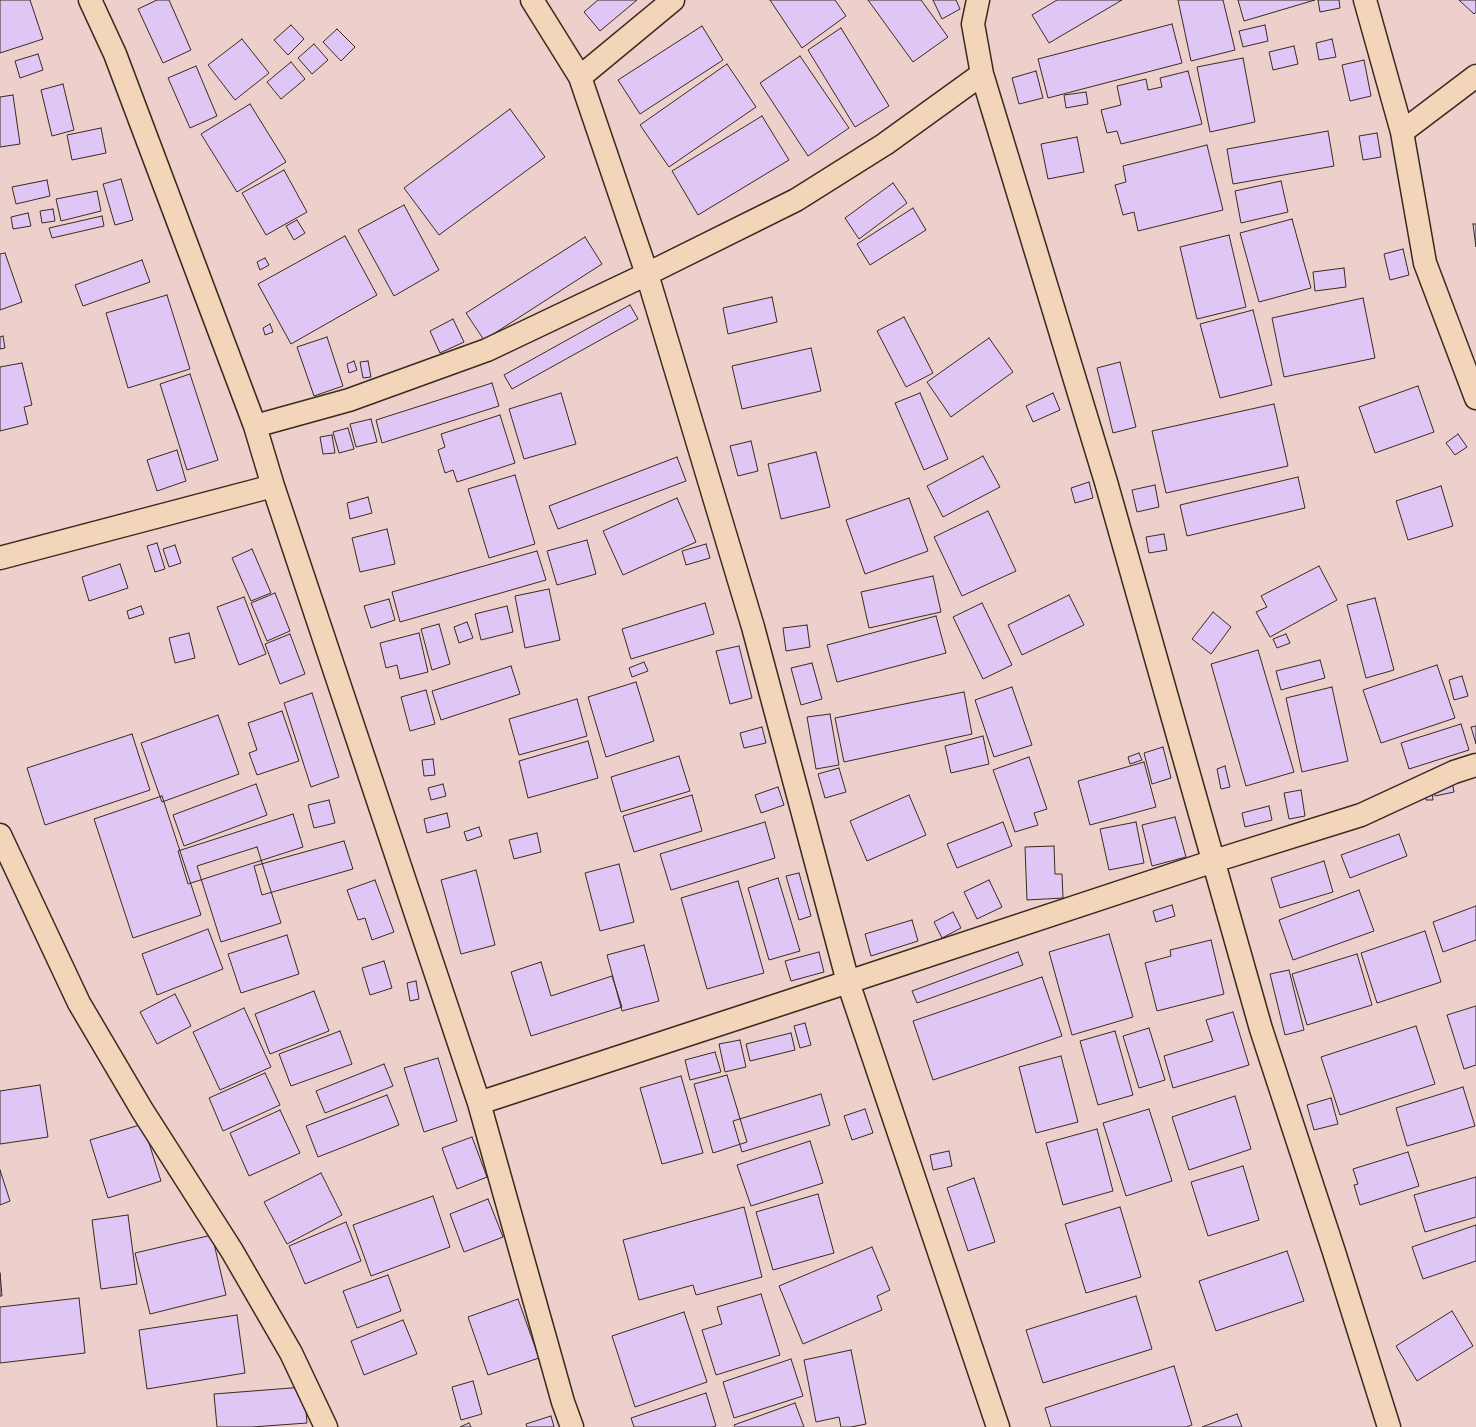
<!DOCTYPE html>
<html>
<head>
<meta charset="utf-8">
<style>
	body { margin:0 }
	canvas { display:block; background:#edd0cb }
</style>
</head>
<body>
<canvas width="1476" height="1427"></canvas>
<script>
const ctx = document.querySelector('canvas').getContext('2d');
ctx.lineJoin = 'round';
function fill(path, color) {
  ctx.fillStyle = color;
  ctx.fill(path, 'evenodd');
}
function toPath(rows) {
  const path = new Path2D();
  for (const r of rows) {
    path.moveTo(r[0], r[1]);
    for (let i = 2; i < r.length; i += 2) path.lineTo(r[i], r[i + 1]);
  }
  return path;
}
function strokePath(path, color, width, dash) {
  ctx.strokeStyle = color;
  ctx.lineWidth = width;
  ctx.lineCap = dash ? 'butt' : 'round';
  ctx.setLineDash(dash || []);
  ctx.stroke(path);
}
const building = toPath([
	[0,0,30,0,43,39,0,53,0,0],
	[157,0,169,0,191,50,163,63,138,9,157,0],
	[598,0,637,0,600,31,584,12,598,0],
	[770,0,835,0,846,16,802,48,770,0],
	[868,0,921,0,948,37,913,62,868,0],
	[933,0,956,0,960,9,942,19,933,0],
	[1057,0,1122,0,1049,43,1032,15,1057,0],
	[1178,0,1223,0,1235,50,1191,61,1178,0],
	[1238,0,1315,0,1244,21,1238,0],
	[1318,0,1339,0,1340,8,1320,12,1318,0],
	[1459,0,1476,0,1476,12,1474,14,1459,0],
	[1172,24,1182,63,1048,98,1038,59,1172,24],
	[291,25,304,39,288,55,274,40,291,25],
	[1265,25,1268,41,1243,47,1239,31,1265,25],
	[702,26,723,60,640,114,618,80,702,26],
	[841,28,889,106,855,127,808,50,841,28],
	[337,29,355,47,341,61,323,42,337,29],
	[242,39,269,73,235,100,208,65,242,39],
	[1332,39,1336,57,1319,60,1316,43,1332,39],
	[314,44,328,60,312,74,298,58,314,44],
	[1294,46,1298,64,1273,70,1269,52,1294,46],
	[38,54,43,70,20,78,15,61,38,54],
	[800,56,849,128,808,156,760,83,800,56],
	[1243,58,1255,122,1210,132,1197,67,1243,58],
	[1364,60,1371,96,1350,101,1342,65,1364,60],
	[291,62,305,79,281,99,267,82,291,62],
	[727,64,756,107,669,167,640,125,727,64],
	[196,66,217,116,190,128,168,78,196,66],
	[1036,71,1043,98,1019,104,1012,78,1036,71],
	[1188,71,1202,124,1121,144,1117,131,1107,133,1101,110,1121,105,1117,86,1146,79,1148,90,1162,87,1160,78,1188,71],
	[63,84,74,130,52,136,41,90,63,84],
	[1086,92,1088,104,1066,108,1064,95,1086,92],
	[13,95,20,144,0,147,0,97,13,95],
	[250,104,286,162,237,192,201,134,250,104],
	[510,109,545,157,439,235,404,188,510,109],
	[762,116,789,160,698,215,672,171,762,116],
	[101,128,106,153,72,160,67,135,101,128],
	[1328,131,1334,166,1233,184,1227,149,1328,131],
	[1377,133,1381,157,1363,160,1359,136,1377,133],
	[1077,137,1084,172,1048,179,1041,144,1077,137],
	[1207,145,1223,210,1138,231,1134,212,1123,215,1115,185,1126,182,1123,166,1207,145],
	[284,170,307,212,266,235,242,193,284,170],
	[121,179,133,220,115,225,103,184,121,179],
	[47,180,50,196,16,204,12,187,47,180],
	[1281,181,1288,212,1241,223,1235,191,1281,181],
	[893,183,907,203,859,239,845,218,893,183],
	[97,191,101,211,61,221,56,199,97,191],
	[404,205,439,270,394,296,358,230,404,205],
	[913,208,926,230,870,265,857,244,913,208],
	[53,209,55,221,42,223,40,211,53,209],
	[28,213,31,226,13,229,11,217,28,213],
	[102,216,104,226,52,238,49,228,102,216],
	[1292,219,1311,288,1259,302,1240,233,1292,219],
	[297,220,305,233,294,240,286,226,297,220],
	[1473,224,1476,224,1476,247,1473,224],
	[1229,235,1246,307,1197,319,1180,247,1229,235],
	[345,236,377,295,291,344,258,284,345,236],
	[585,237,602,264,484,340,466,313,585,237],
	[1403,249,1409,275,1390,280,1384,254,1403,249],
	[5,253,22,302,0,310,0,254,5,253],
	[265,258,269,265,260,270,257,262,265,258],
	[142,260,150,282,83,306,75,285,142,260],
	[1344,268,1346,287,1315,291,1313,272,1344,268],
	[167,295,190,369,128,388,106,313,167,295],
	[772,297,777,322,728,334,723,308,772,297],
	[1363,298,1375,358,1284,377,1272,318,1363,298],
	[630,305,638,319,512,389,504,375,630,305],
	[1253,310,1272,385,1220,398,1200,324,1253,310],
	[904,317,933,373,906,387,877,331,904,317],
	[453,319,464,342,440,353,430,331,453,319],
	[270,324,273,332,265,335,263,328,270,324],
	[3,336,5,348,0,349,0,337,3,336],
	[327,337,343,386,314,396,297,347,327,337],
	[989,338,1013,372,951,417,927,382,989,338],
	[811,348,821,391,742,409,732,366,811,348],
	[354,361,357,370,349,373,347,364,354,361],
	[368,361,371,377,363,378,360,362,368,361],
	[1120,362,1136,427,1113,433,1097,368,1120,362],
	[22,363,32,405,24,407,28,424,0,431,0,367,22,363],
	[190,374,218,460,187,470,160,384,190,374],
	[492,383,499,406,382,443,376,420,492,383],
	[1418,386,1434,432,1375,453,1359,407,1418,386],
	[561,393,576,444,524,459,509,409,561,393],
	[920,393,948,459,924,470,895,403,920,393],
	[1053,393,1060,410,1033,422,1026,406,1053,393],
	[1274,404,1288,466,1166,493,1152,431,1274,404],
	[500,415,515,463,457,482,453,470,445,473,438,450,445,447,441,434,500,415],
	[371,419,377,442,356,447,350,424,371,419],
	[348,428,354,449,339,453,333,432,348,428],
	[1458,434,1467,447,1455,455,1446,443,1458,434],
	[332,435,335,453,323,454,320,437,332,435],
	[751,441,758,471,738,476,730,446,751,441],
	[177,450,186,481,157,491,147,460,177,450],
	[816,452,830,507,781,519,768,464,816,452],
	[983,456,1000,487,943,517,927,486,983,456],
	[677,457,686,481,558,529,549,506,677,457],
	[515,475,535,544,489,558,468,489,515,475],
	[1298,477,1305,508,1187,536,1180,505,1298,477],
	[1089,482,1093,498,1075,503,1071,488,1089,482],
	[1155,485,1159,507,1137,512,1132,490,1155,485],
	[1441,486,1453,526,1408,540,1396,501,1441,486],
	[368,497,372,513,350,519,347,503,368,497],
	[677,498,696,542,623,575,603,531,677,498],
	[909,498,928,551,865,574,846,520,909,498],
	[988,511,1016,571,962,596,934,537,988,511],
	[387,529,395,564,360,572,352,538,387,529],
	[1164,534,1167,550,1149,553,1146,537,1164,534],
	[587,540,596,574,557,585,547,551,587,540],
	[157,543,165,569,155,572,147,546,157,543],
	[706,544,710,558,686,565,682,551,706,544],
	[175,545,181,563,169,567,163,549,175,545],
	[252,549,271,593,251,601,232,558,252,549],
	[537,551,546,580,400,622,392,592,537,551],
	[120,564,128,588,89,601,82,577,120,564],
	[1319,566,1337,600,1270,637,1256,612,1267,607,1261,596,1319,566],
	[933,576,941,612,869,628,861,592,933,576],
	[549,589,560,640,525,648,515,596,549,589],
	[275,593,290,631,267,641,251,603,275,593],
	[1069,595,1084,625,1022,655,1008,625,1069,595],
	[244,597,266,654,239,665,217,607,244,597],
	[1375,598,1394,670,1366,678,1347,605,1375,598],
	[389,599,395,620,371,628,364,606,389,599],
	[705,603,714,634,631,659,622,629,705,603],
	[982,603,1012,665,983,679,953,617,982,603],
	[141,606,144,614,129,619,127,611,141,606],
	[507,606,513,632,481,640,475,614,507,606],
	[1213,612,1231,627,1211,654,1192,639,1213,612],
	[936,616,946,653,837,682,827,645,936,616],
	[467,622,473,638,459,643,454,627,467,622],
	[439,624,450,664,432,670,421,629,439,624],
	[807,625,810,647,786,651,783,628,807,625],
	[189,633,195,658,175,663,169,638,189,633],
	[419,633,428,672,400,679,397,665,386,668,380,643,419,633],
	[290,634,305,674,280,684,265,644,290,634],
	[1286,634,1290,643,1277,648,1273,639,1286,634],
	[739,646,752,698,730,704,716,651,739,646],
	[1258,650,1294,772,1246,786,1211,664,1258,650],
	[1320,660,1325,678,1281,690,1276,671,1320,660],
	[644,662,648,671,632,677,629,668,644,662],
	[812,663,822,699,801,705,791,668,812,663],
	[1437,665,1455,718,1381,743,1363,690,1437,665],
	[511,666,520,694,441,720,432,691,511,666],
	[1462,676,1468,696,1454,700,1449,680,1462,676],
	[636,682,654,741,606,757,588,697,636,682],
	[1012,687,1032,745,994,757,975,700,1012,687],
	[1332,687,1348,761,1302,772,1286,698,1332,687],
	[426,690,435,724,410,731,401,697,426,690],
	[964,692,972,734,844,762,835,718,964,692],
	[312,693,339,777,311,787,284,703,312,693],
	[577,699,587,736,519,755,509,719,577,699],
	[282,711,299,761,257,775,249,753,257,750,248,723,282,711],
	[830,714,839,765,816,769,807,717,830,714],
	[218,715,239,774,162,802,141,743,218,715],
	[1461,724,1469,750,1409,769,1401,743,1461,724],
	[1476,726,1476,744,1471,727,1476,726],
	[762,727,766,743,744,748,740,733,762,727],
	[132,734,150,790,45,825,27,768,132,734],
	[983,736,989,764,951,773,945,746,983,736],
	[588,741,598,778,528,798,519,761,588,741],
	[1163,747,1171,778,1152,784,1144,753,1163,747],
	[1139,753,1142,760,1130,764,1128,757,1139,753],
	[679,756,690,791,621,812,611,777,679,756],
	[1029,757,1047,809,1034,813,1038,825,1015,832,993,770,1029,757],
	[433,759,435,775,424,776,422,760,433,759],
	[1144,762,1156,807,1090,825,1078,781,1144,762],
	[1225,766,1230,787,1221,789,1217,769,1225,766],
	[839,768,846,792,825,798,818,774,839,768],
	[1452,782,1454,792,1435,796,1433,786,1452,782],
	[256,784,267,815,184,846,173,815,256,784],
	[443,784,446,796,431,800,428,788,443,784],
	[778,787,784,805,761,813,755,795,778,787],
	[1301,790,1305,816,1289,819,1284,793,1301,790],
	[1425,791,1432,791,1433,800,1426,800,1425,791],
	[692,795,702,831,634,852,623,816,692,795],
	[909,795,926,835,867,861,850,821,909,795],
	[162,796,201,915,133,938,94,819,162,796],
	[329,800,335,823,314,828,308,805,329,800],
	[1269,806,1272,820,1245,827,1242,813,1269,806],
	[447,813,450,827,427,833,424,819,447,813],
	[293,814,303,847,188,884,178,851,293,814],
	[1175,817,1186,857,1152,866,1142,825,1175,817],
	[765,822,775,858,671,890,660,854,765,822],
	[1003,822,1012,846,957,868,947,844,1003,822],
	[1136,822,1144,863,1109,870,1100,829,1136,822],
	[479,827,482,836,467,841,464,832,479,827],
	[537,833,541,852,514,859,509,840,537,833],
	[1399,834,1407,856,1350,878,1341,855,1399,834],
	[344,841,353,869,262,895,254,866,344,841],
	[1054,846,1055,874,1062,874,1063,898,1027,900,1025,847,1054,846],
	[257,847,281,923,221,942,197,866,257,847],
	[1324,861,1333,892,1280,908,1271,878,1324,861],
	[619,864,634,922,600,931,585,873,619,864],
	[476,870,495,945,461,954,441,880,476,870],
	[799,873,811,916,799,920,786,876,799,873],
	[778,878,800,951,769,960,748,888,778,878],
	[375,880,394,932,372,940,365,918,358,920,347,890,375,880],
	[989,880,1002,907,977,919,964,892,989,880],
	[738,881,764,973,707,989,681,898,738,881],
	[1359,890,1374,931,1293,960,1279,920,1359,890],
	[1172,905,1175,916,1156,922,1153,911,1172,905],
	[1476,906,1476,940,1443,952,1433,922,1476,906],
	[953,912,961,928,942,938,934,922,953,912],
	[912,920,918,941,871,956,865,934,912,920],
	[208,929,223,969,157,995,142,954,208,929],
	[1425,931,1441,982,1377,1003,1361,953,1425,931],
	[1109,934,1133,1017,1072,1035,1049,952,1109,934],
	[287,935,299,974,241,993,228,954,287,935],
	[1211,940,1224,994,1157,1011,1145,963,1171,956,1170,950,1211,940],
	[644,945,659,1001,622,1011,607,955,644,945],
	[819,952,824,972,791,981,785,961,819,952],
	[1018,952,1023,965,917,1003,912,991,1018,952],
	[1357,954,1372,1005,1307,1025,1292,974,1357,954],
	[384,961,392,988,370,995,362,968,384,961],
	[541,962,551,996,612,976,622,1007,531,1036,511,972,541,962],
	[1289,970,1304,1030,1285,1035,1270,974,1289,970],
	[1042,977,1062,1036,933,1080,913,1021,1042,977],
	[416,981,419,999,410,1001,407,983,416,981],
	[314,991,329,1031,270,1054,255,1014,314,991],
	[175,994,191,1026,157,1044,140,1012,175,994],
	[1476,1006,1476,1065,1464,1069,1447,1015,1476,1006],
	[244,1008,271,1067,220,1090,193,1032,244,1008],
	[1233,1012,1249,1065,1173,1088,1164,1056,1213,1041,1206,1020,1233,1012],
	[805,1023,811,1045,800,1048,794,1026,805,1023],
	[1416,1026,1435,1084,1340,1115,1321,1057,1416,1026],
	[1149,1028,1165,1080,1139,1088,1123,1036,1149,1028],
	[340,1031,352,1064,291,1086,279,1054,340,1031],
	[1115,1031,1133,1095,1098,1105,1080,1041,1115,1031],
	[791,1033,795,1050,750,1061,746,1044,791,1033],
	[740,1040,746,1067,725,1072,719,1044,740,1040],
	[715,1052,721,1072,690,1080,685,1060,715,1052],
	[1061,1056,1078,1122,1036,1133,1019,1067,1061,1056],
	[438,1058,457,1121,424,1132,404,1068,438,1058],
	[384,1064,393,1086,325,1113,316,1091,384,1064],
	[265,1073,280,1105,223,1131,209,1098,265,1073],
	[727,1075,747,1142,713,1153,694,1084,727,1075],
	[681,1076,703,1153,662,1164,640,1088,681,1076],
	[40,1085,48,1137,0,1144,0,1091,40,1085],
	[1463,1087,1475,1126,1407,1146,1396,1108,1463,1087],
	[821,1094,830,1125,742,1152,733,1121,821,1094],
	[387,1095,399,1125,318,1157,306,1126,387,1095],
	[1235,1096,1251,1149,1189,1170,1172,1117,1235,1096],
	[1331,1098,1338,1124,1314,1130,1307,1105,1331,1098],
	[865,1109,873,1133,852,1140,844,1116,865,1109],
	[1149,1109,1172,1181,1126,1196,1103,1123,1149,1109],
	[280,1110,300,1153,249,1176,230,1133,280,1110],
	[143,1124,161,1181,108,1198,90,1140,143,1124],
	[1097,1129,1113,1191,1063,1205,1046,1143,1097,1129],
	[472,1137,487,1177,457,1189,442,1148,472,1137],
	[810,1141,823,1183,751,1206,737,1165,810,1141],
	[949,1151,952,1166,933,1170,930,1155,949,1151],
	[1408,1152,1419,1186,1360,1205,1354,1185,1358,1184,1353,1169,1408,1152],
	[1243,1166,1259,1220,1208,1236,1191,1182,1243,1166],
	[0,1170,10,1201,0,1205,0,1170],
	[321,1173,342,1215,287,1244,264,1202,321,1173],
	[1476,1177,1476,1217,1425,1232,1414,1195,1476,1177],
	[974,1178,995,1242,968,1251,947,1188,974,1178],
	[818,1194,834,1253,773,1270,756,1212,818,1194],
	[433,1196,450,1247,371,1276,353,1225,433,1196],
	[488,1199,503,1237,464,1252,450,1214,488,1199],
	[744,1207,762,1277,696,1295,693,1285,639,1300,623,1240,744,1207],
	[1120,1207,1141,1277,1086,1293,1065,1224,1120,1207],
	[128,1215,137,1284,101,1289,92,1220,128,1215],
	[346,1222,361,1261,305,1284,289,1246,346,1222],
	[1476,1225,1476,1261,1423,1279,1412,1247,1476,1225],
	[212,1235,226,1295,150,1314,135,1253,212,1235],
	[872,1247,890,1290,877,1296,882,1310,803,1344,779,1286,872,1247],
	[1287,1251,1304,1301,1216,1331,1199,1281,1287,1251],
	[0,1273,2,1296,0,1296,0,1273],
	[388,1275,401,1311,357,1328,343,1291,388,1275],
	[761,1294,780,1355,716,1375,702,1330,722,1324,717,1307,761,1294],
	[1136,1296,1152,1349,1043,1383,1026,1330,1136,1296],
	[79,1298,85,1353,0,1363,0,1307,79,1298],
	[518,1299,539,1358,488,1375,468,1317,518,1299],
	[1452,1311,1473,1346,1417,1381,1396,1346,1452,1311],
	[684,1312,707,1382,635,1407,612,1336,684,1312],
	[237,1315,245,1373,147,1389,139,1330,237,1315],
	[403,1320,417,1354,364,1375,351,1341,403,1320],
	[851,1350,866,1424,851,1427,841,1427,839,1417,816,1422,804,1360,851,1350],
	[791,1359,803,1396,734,1418,723,1382,791,1359],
	[1174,1366,1192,1425,1186,1427,1051,1427,1045,1408,1174,1366],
	[473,1381,482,1414,461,1420,452,1387,473,1381],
	[304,1387,307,1423,252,1427,217,1427,214,1394,304,1387],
	[706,1393,716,1426,712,1427,634,1427,631,1418,706,1393],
	[795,1403,804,1427,735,1427,734,1425,795,1403],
	[1237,1414,1242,1427,1202,1427,1237,1414],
	[551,1416,554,1427,527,1427,526,1424,551,1416],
	[469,1423,471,1427,460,1427,469,1423]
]);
const minor = toPath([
	[90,0,115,54,255,426,273,486,479,1103,563,1402,572,1427],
	[532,0,580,77,647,274,753,627,848,982,998,1427],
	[978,0,973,24,982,74,1106,482,1261,1029,1334,1252,1389,1427],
	[1365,0,1402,132,1425,263,1476,398],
	[580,77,673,0],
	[1402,132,1476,76],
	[255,426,349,400,487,350,647,274,796,200,885,144,982,74],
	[0,558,273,486],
	[0,835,79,1003,142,1110,232,1251,291,1353,326,1427],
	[479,1103,848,982,1214,861,1361,815,1454,772,1476,765]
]);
fill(building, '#e0c6f5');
strokePath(building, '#3b2a1e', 1);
strokePath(minor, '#3b2a1e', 25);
strokePath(minor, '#f3d5b9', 22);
</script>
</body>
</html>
